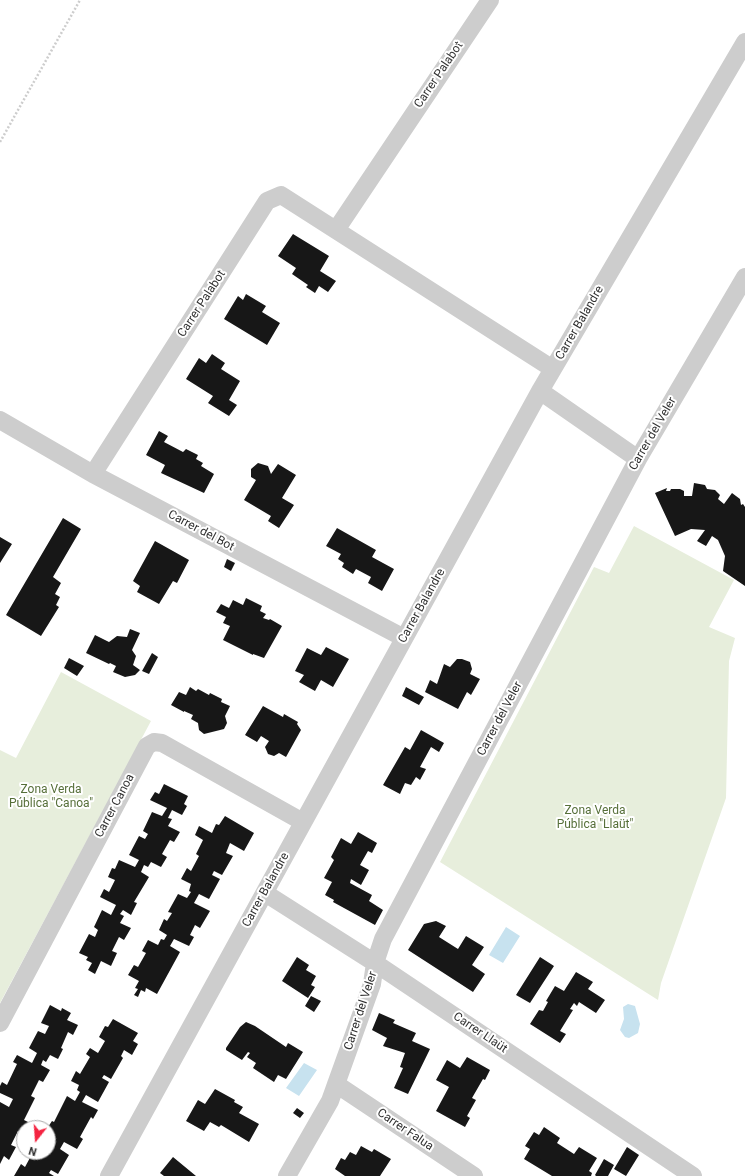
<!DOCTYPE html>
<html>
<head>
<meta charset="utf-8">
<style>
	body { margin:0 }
	#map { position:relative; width:745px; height:1176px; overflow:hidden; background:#fff; font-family:Roboto,sans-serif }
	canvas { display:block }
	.north { position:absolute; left:16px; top:1120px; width:40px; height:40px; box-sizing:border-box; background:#fff; border:1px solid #acacac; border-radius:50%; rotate:197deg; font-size:11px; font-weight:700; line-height:16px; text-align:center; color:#303030 }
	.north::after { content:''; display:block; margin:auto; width:14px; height:18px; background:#f42441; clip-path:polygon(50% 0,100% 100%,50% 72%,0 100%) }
</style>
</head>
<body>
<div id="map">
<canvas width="745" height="1176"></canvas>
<div class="north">N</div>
</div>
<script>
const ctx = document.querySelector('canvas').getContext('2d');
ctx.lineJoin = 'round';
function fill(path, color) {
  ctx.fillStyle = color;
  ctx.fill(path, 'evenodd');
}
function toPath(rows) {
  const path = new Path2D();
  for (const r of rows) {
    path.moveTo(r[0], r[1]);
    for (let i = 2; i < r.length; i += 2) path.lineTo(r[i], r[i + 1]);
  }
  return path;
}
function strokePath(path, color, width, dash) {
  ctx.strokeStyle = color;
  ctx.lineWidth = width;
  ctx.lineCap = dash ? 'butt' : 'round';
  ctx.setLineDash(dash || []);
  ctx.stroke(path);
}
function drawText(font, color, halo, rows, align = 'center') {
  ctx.font = font + ' Roboto,sans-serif';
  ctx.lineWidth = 4;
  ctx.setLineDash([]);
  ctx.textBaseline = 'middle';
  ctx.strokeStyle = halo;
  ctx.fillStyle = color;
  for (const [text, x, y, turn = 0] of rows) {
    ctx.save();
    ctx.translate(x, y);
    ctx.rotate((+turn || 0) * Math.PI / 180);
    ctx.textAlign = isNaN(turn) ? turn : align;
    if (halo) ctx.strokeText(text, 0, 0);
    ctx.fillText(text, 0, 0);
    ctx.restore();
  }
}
const green = toPath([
	[634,526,734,580,709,627,735,638,729,661,726,798,661,983,658,1000,440,862,594,567,609,573],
	[61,672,151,721,0,1003,0,750,16,758]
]);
const water = toPath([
	[506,927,520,936,503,963,489,955],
	[628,1004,635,1006,640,1024,638,1033,629,1038,625,1037,620,1030,624,1019,623,1007],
	[304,1063,317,1070,299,1096,286,1088]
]);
const building = toPath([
	[293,234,329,256,320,271,336,281,328,292,319,286,315,293,306,287,308,285,292,274,296,268,278,256],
	[246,294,266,306,262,312,280,323,267,345,224,319,238,296,243,300],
	[212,354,225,363,221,369,240,381,229,400,237,405,229,416,208,403,213,396,186,379,199,358,206,363],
	[159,431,168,436,164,442,183,452,186,449,198,455,196,459,203,463,201,466,214,474,204,493,161,473,165,465,146,455],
	[258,463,268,466,271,474,278,464,296,475,282,498,294,505,279,528,268,521,271,516,244,500,256,480,251,477,251,469],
	[694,483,705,485,707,489,715,490,720,495,718,499,724,504,732,493,740,499,741,505,743,504,745,507,745,586,723,571,725,556,718,540,712,536,706,546,697,541,705,530,691,529,675,536,655,493,667,488,666,491,670,491,671,489,680,489,684,491,684,496,692,496],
	[63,518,81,529,53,577,61,583,55,594,60,597,56,605,59,607,41,636,6,615],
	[337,528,376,550,372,557,394,569,382,591,368,583,371,577,356,569,353,574,342,567,344,563,338,559,341,554,326,546],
	[0,537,12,544,0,563],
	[155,541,189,560,177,583,173,581,159,604,137,592,140,586,133,581],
	[227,559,235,563,231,571,224,567],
	[246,598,262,606,260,611,266,614,263,618,269,620,270,619,282,626,264,658,253,654,253,655,223,640,230,626,223,623,226,617,216,612,221,604,229,608,233,600,243,605],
	[130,629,140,633,132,650,136,656,133,665,140,670,135,675,125,677,113,672,116,666,110,663,109,664,86,653,95,635,109,642,117,636,127,637],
	[326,647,349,659,333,687,321,680,315,691,299,682,304,675,295,671,307,648,321,655],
	[152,653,158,657,149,674,142,671],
	[69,658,84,666,77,676,64,668],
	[457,659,462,659,470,662,472,669,470,674,480,679,471,695,467,692,458,709,425,692,430,680,437,684,444,664,450,667],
	[190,687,196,691,198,689,209,695,210,693,222,699,221,702,230,706,225,716,227,723,224,729,204,734,199,730,198,723,191,719,193,715,184,711,184,712,171,705,179,692,186,695],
	[406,687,424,697,419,705,402,696],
	[263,706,283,717,284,714,298,722,297,724,301,730,286,757,279,753,274,756,268,754,265,747,269,741,261,736,257,742,245,735],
	[421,730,444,743,439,752,431,747,420,767,426,769,420,780,416,777,411,785,405,783,400,794,383,785,405,747,410,750],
	[164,784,188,796,184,804,187,806,182,815,172,810,168,818,172,819,168,826,180,832,174,842,170,840,162,854,167,857,161,867,151,862,148,867,144,865,141,872,149,877,134,902,137,903,131,915,123,910,120,914,124,916,120,923,131,928,124,940,119,937,112,951,117,953,111,966,101,961,95,974,88,970,92,963,86,960,88,957,79,953,89,934,95,937,98,930,94,927,102,910,111,915,116,905,100,897,104,889,109,892,115,880,108,877,112,868,115,869,119,860,135,867,139,860,129,855,139,836,145,839,148,834,143,831,152,812,162,816,167,808,150,800,155,792,159,794],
	[225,816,254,833,244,851,230,843,226,853,233,856,222,875,214,871,212,875,220,879,209,899,199,894,194,903,210,911,200,928,195,925,190,935,194,937,189,946,174,939,170,946,180,952,157,994,146,988,145,992,141,990,138,997,134,995,138,989,135,988,139,981,128,975,134,965,138,967,146,953,142,951,148,940,158,945,161,939,164,940,167,935,159,930,164,919,167,921,172,913,168,912,178,894,187,898,191,892,189,891,191,884,181,879,187,868,191,871,199,856,196,854,203,840,195,835,199,826,212,833,216,824,219,825],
	[358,832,377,843,372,853,368,851,360,865,369,870,361,885,351,879,350,883,372,895,369,901,383,910,375,925,333,902,334,900,325,895,332,882,324,878,334,860,331,857,341,838,351,844],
	[436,921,446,926,439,937,458,949,466,936,484,947,472,965,485,974,473,992,408,950,424,924],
	[297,957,309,965,306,970,316,976,311,985,315,987,308,998,282,981],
	[540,957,554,966,530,1003,516,995],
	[576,972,593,982,588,989,605,1000,596,1013,579,1002,577,1006,574,1003,570,1009,573,1010,560,1031,566,1034,560,1043,530,1024,539,1010,543,1011,548,1002,546,1001,555,986,564,991],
	[311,996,321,1001,314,1012,305,1006],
	[50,1005,61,1011,62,1008,71,1013,67,1020,78,1025,73,1035,68,1032,61,1048,63,1049,58,1059,50,1055,46,1062,43,1060,41,1065,50,1070,43,1082,39,1080,31,1096,35,1098,24,1120,28,1122,22,1134,18,1131,11,1145,16,1147,9,1160,4,1156,0,1164,0,1102,9,1107,13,1099,0,1093,0,1086,2,1082,7,1085,17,1064,13,1062,17,1055,32,1063,37,1053,29,1048,38,1031,45,1034,49,1026,41,1023],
	[379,1013,395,1020,393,1023,416,1033,412,1041,430,1049,408,1094,394,1088,403,1068,400,1067,405,1053,383,1046,387,1038,372,1030],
	[113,1019,138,1033,133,1041,138,1044,132,1055,124,1050,121,1056,123,1058,111,1079,104,1075,102,1078,109,1082,98,1102,86,1095,82,1102,98,1110,93,1119,91,1117,80,1137,83,1139,77,1149,64,1142,60,1149,69,1155,58,1174,51,1170,49,1173,54,1176,14,1176,21,1164,25,1167,32,1154,28,1152,48,1152,48,1141,49,1140,53,1142,55,1137,48,1133,48,1127,52,1121,54,1122,67,1096,75,1101,80,1092,77,1090,79,1085,71,1081,76,1071,80,1074,90,1057,86,1054,90,1048,98,1053,105,1041,99,1037,105,1026,108,1027],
	[246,1022,255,1026,286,1047,288,1043,303,1052,286,1079,278,1075,274,1082,253,1068,256,1063,247,1057,250,1053,248,1052,242,1060,226,1050,226,1048,240,1027],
	[467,1057,490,1070,485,1080,483,1079,472,1098,476,1100,467,1116,470,1118,465,1127,436,1111,449,1087,436,1080,447,1060,460,1068],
	[215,1089,235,1100,234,1102,243,1107,239,1113,259,1124,249,1142,221,1125,219,1127,210,1122,204,1131,186,1121,198,1100,205,1104],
	[297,1108,304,1113,300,1118,293,1113],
	[544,1127,560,1138,557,1143,574,1154,579,1147,597,1158,589,1171,592,1173,591,1176,552,1176,524,1159,530,1149,525,1146,534,1132,539,1135],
	[361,1146,372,1152,374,1149,391,1159,380,1176,345,1176,335,1169,341,1158,345,1160,350,1152,356,1155],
	[627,1147,639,1155,626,1176,614,1169],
	[173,1157,196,1176,164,1176,160,1173],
	[604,1159,614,1165,608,1176,596,1176,595,1175]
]);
const path = toPath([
	[0,142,80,0]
]);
const minor = toPath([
	[336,230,490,0],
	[540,391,638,459],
	[0,420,93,474,404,638],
	[93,474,267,201,281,195,553,369],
	[265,893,375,963,693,1176],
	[0,1023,147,746,154,742,162,743,303,822],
	[336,1084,474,1176],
	[109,1176,540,391,745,42],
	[287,1176,330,1101,372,984,375,963,383,939,638,459,745,277]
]);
const streetNames = [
	["Carrer Palabot",439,75,-56],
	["Carrer Palabot",202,304,-57],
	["Carrer Balandre",580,323,-60],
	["Carrer del Veler",653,434,-60],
	["Carrer del Bot",201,531,28],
	["Carrer Balandre",422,606,-61],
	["Carrer del Veler",500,719,-62],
	["Carrer Canoa",115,806,-62],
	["Carrer Balandre",266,890,-61],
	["Carrer del Veler",361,1011,-72],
	["Carrer Llaüt",480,1033,34],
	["Carrer Falua",405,1130,34]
];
const parkNames = [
	["Zona Verda",51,790],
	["Pública \"Canoa\"",51,804],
	["Zona Verda",595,811],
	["Pública \"Llaüt\"",595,825]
];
fill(green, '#e7eedc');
fill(water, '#c7e2ef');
fill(building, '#171717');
strokePath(path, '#cdcdcd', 2.5, [2, 2]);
strokePath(minor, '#cdcdcd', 18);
drawText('12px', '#303030', '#fff', streetNames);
drawText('12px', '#566f39', '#fff', parkNames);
</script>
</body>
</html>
